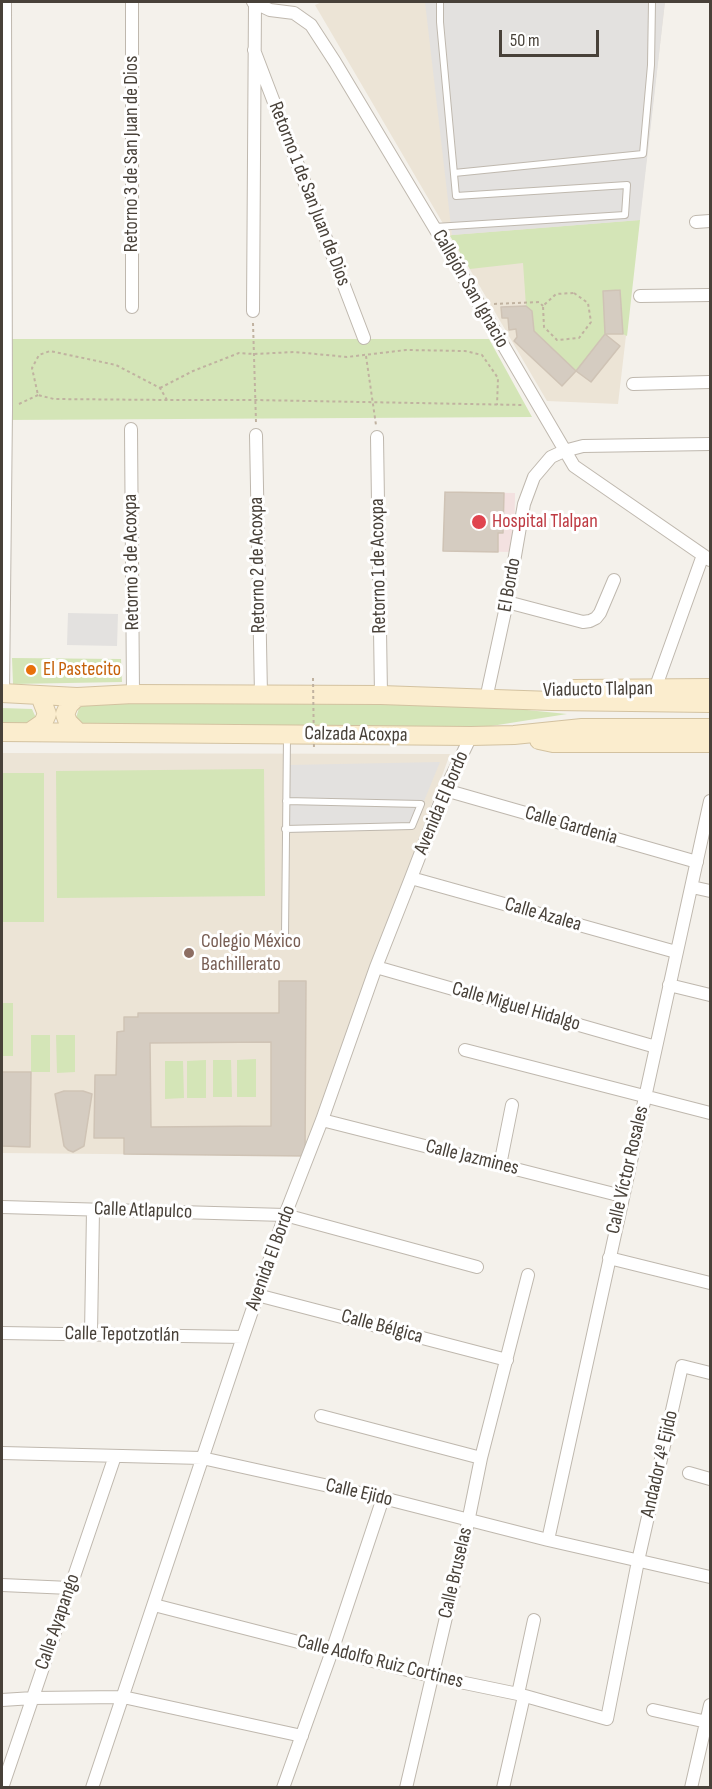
<!DOCTYPE html>
<html>
<head>
<meta charset="utf-8">
<style>
	body { margin:0 }
	#map { position:relative; width:712px; height:1789px; overflow:hidden; background:#f4f1eb; font-family:"Sofia Sans Condensed",sans-serif }
	canvas { display:block }
	.frame { position:absolute; inset:0; border:3px solid #484139; pointer-events:none }
	.scale { position:absolute; left:499px; top:30px; width:100px; height:27px; box-sizing:border-box; border:3px solid #484139; border-top:0; padding-left:8px; font-size:18px; line-height:21px; white-space:nowrap; color:#484139; -webkit-text-stroke:4px #fff; paint-order:stroke }
</style>
</head>
<body>
<div id="map">
<canvas width="712" height="1789"></canvas>
<div class="frame"></div>
<div class="scale">50 m</div>
</div>
<script>
const ctx = document.querySelector('canvas').getContext('2d');
ctx.lineJoin = 'round';
function fill(path, color) {
  ctx.fillStyle = color;
  ctx.fill(path, 'evenodd');
}
function toPath(rows) {
  const path = new Path2D();
  for (const r of rows) {
    path.moveTo(r[0], r[1]);
    for (let i = 2; i < r.length; i += 2) path.lineTo(r[i], r[i + 1]);
  }
  return path;
}
function strokePath(path, color, width, dash) {
  ctx.strokeStyle = color;
  ctx.lineWidth = width;
  ctx.lineCap = dash ? 'butt' : 'round';
  ctx.setLineDash(dash || []);
  ctx.stroke(path);
}
function drawText(font, color, halo, rows, align = 'center') {
  ctx.font = font + ' "Sofia Sans Condensed",sans-serif';
  ctx.lineWidth = 6;
  ctx.setLineDash([]);
  ctx.textBaseline = 'middle';
  ctx.strokeStyle = halo;
  ctx.fillStyle = color;
  for (const [text, x, y, turn = 0] of rows) {
    ctx.save();
    ctx.translate(x, y);
    ctx.rotate((+turn || 0) * Math.PI / 180);
    ctx.textAlign = isNaN(turn) ? turn : align;
    if (halo) ctx.strokeText(text, 0, 0);
    ctx.fillText(text, 0, 0);
    ctx.restore();
  }
}
const education = toPath([
	[322,2,665,2,618,404,547,401,315,5],
	[2,753,450,754,302,1156,2,1153]
]);
const medical = toPath([
	[445,492,515,493,514,552,443,551]
]);
const green = toPath([
	[640,220,627,336,623,334,620,290,603,291,605,334,576,371,534,331,532,311,526,306,523,263,470,269,450,236,452,235],
	[2,339,489,339,532,417,2,420],
	[12,658,121,659,122,682,13,684],
	[248,701,477,705,567,714,466,730,83,727,78,722,76,718,79,708,86,703],
	[2,708,32,709,36,718,28,726,2,726],
	[264,769,265,896,57,898,56,771],
	[2,773,44,773,44,922,2,922],
	[2,1003,13,1003,13,1056,2,1056],
	[31,1035,50,1035,50,1072,31,1072],
	[56,1035,75,1035,75,1072,57,1073],
	[256,1059,256,1097,237,1097,237,1060],
	[206,1060,206,1098,187,1098,187,1061],
	[213,1060,231,1060,232,1097,213,1097],
	[165,1061,183,1061,184,1098,165,1099]
]);
const parking = toPath([
	[425,2,665,2,640,220,452,235],
	[68,613,118,614,117,646,67,645],
	[440,762,413,828,287,833,288,765]
]);
const building = toPath([
	[620,290,623,334,605,334,603,291,620,290],
	[526,306,532,311,534,331,576,371,562,386,514,341,517,337,516,329,509,330,508,318,502,318,501,307,526,306],
	[605,334,620,346,591,382,576,371,605,334],
	[445,492,504,493,503,533,498,533,498,552,443,551,445,492],
	[279,981,306,981,305,1156,124,1154,124,1138,94,1138,95,1075,116,1075,117,1032,124,1031,124,1017,138,1017,138,1013,279,1013,279,981],
	[271,1042,271,1126,151,1127,150,1043,271,1042],
	[2,1072,31,1072,30,1147,2,1146,2,1072],
	[64,1091,83,1091,92,1094,84,1146,73,1152,68,1150,64,1146,55,1094,64,1091]
]);
const path = toPath([
	[574,293,588,303,591,322,579,338,557,340,544,327,543,306,556,294,574,293],
	[494,304,539,302,543,306],
	[253,323,256,422],
	[366,356,376,425],
	[160,388,193,371,239,353,254,354,295,352,347,357,406,350,465,351,482,355,498,378,497,405],
	[167,400,160,388,116,365,50,351,39,355,32,368,38,395,54,399,167,400,255,400,523,405],
	[19,404,38,395]
]);
const service = toPath([
	[454,173,643,154,651,65,652,2],
	[435,227,625,215,627,185,456,196,440,22,440,2],
	[285,829,412,826,421,804,286,801],
	[285,935,287,737]
]);
const minor = toPath([
	[132,2,132,307],
	[253,2,270,10,294,13,311,25,335,62,434,227,574,466,710,560],
	[254,50,364,338],
	[696,222,710,221],
	[640,296,710,295],
	[253,311,255,3],
	[633,384,710,382],
	[131,429,133,694],
	[256,435,261,695],
	[377,437,381,695],
	[507,602,583,622,590,621,596,618,600,613,614,580],
	[655,689,703,555],
	[3,693,6,409,5,2],
	[486,699,507,602,524,504,534,477,551,457,564,451,583,446,710,444],
	[445,790,697,862],
	[411,878,676,952],
	[692,887,710,891],
	[376,967,656,1047],
	[669,985,710,995],
	[465,1050,710,1113],
	[322,1120,622,1196],
	[500,1165,512,1105],
	[2,1207,285,1215,477,1267],
	[609,1258,710,1283],
	[257,1295,507,1360],
	[2,1333,243,1337],
	[91,1334,93,1210],
	[321,1416,481,1458],
	[2,1453,202,1458,383,1498,548,1540,710,1577],
	[689,1473,710,1479],
	[548,1540,710,801],
	[2,1585,70,1588],
	[154,1605,431,1676,518,1694,607,1719,638,1561,682,1366,710,1373],
	[518,1694,534,1620],
	[2,1700,33,1698,123,1697,302,1736],
	[653,1710,707,1722],
	[2,1788,115,1456],
	[92,1788,243,1337,285,1215,322,1120,376,967,411,878,445,790,471,736],
	[283,1788,332,1651,383,1498],
	[406,1788,466,1532,481,1458,528,1275],
	[503,1788,524,1696],
	[691,1788,710,1705]
]);
const secondary = toPath([
	[574,689,710,688],
	[2,693,77,697,133,694,381,695,552,701,710,703],
	[77,697,69,705,65,714,68,722,78,732],
	[2,732,471,736,514,735,582,728,710,728],
	[30,732,43,723,47,714,40,696],
	[539,740,553,743,710,743]
]);
const pathBridge = toPath([
	[313,678,314,750]
]);
const markers = [
	[479,522,8,"#e0444e"],
	[31,670,6,"#e8710a"],
	[189,953,6,"#8d6e63"]
];
const streetNames = [
	["Retorno 3 de San Juan de Dios",132,154,-90],
	["Retorno 1 de San Juan de Dios",309,194,69],
	["Callejón San Ignacio",470,289,60],
	["Retorno 3 de Acoxpa",132,562,-91],
	["Retorno 2 de Acoxpa",258,565,-91],
	["Retorno 1 de Acoxpa",379,566,-91],
	["El Bordo",510,585,-80],
	["Viaducto Tlalpan",598,690,-1],
	["Calzada Acoxpa",356,735,1],
	["Avenida El Bordo",442,803,-67],
	["Calle Gardenia",571,826,16],
	["Calle Azalea",543,915,16],
	["Calle Miguel Hidalgo",516,1007,16],
	["Calle Jazmines",472,1158,14],
	["Calle Víctor Rosales",628,1170,-77],
	["Calle Atlapulco",143,1211,2],
	["Avenida El Bordo",271,1258,-70],
	["Calle Bélgica",382,1327,15],
	["Calle Tepotzotlán",122,1335,1],
	["Andador 4º Ejido",660,1464,-77],
	["Calle Ejido",359,1493,13],
	["Calle Bruselas",456,1573,-77],
	["Calle Ayapango",58,1622,-71],
	["Calle Adolfo Ruiz Cortines",380,1662,14]
];
const healthNames = [
	["Hospital Tlalpan",492,522]
];
const foodNames = [
	["El Pastecito",43,670]
];
const educationNames = [
	["Colegio México",201,942],
	["Bachillerato",201,965]
];
fill(education, '#ece4d6');
fill(medical, '#f3e1e0');
fill(green, '#d4e5b7');
fill(parking, '#e3e1df');
fill(building, '#d5ccc1');
strokePath(building, '#cfc3b5', 1.5);
strokePath(service, '#bfb8ae', 8);
strokePath(minor, '#bfb8ae', 14);
strokePath(secondary, '#d3c2a0', 20);
strokePath(path, '#c0b2a0', 2, [3, 3]);
strokePath(service, '#fff', 6);
strokePath(minor, '#fff', 12);
strokePath(secondary, '#fbedce', 18);
strokePath(pathBridge, '#c0b2a0', 2, [3, 3]);
for (const [x, y, r, color] of markers) {
  const dot = new Path2D();
  dot.arc(x, y, r, 0, 2 * Math.PI);
  ctx.fillStyle = color;
  ctx.fill(dot);
  strokePath(dot, '#fff', 2);
}
drawText('20px', '#484139', '#fff', streetNames);
drawText('20px', '#be3a42', '#fff', healthNames, 'left');
drawText('20px', '#c56008', '#fff', foodNames, 'left');
drawText('20px', '#785e54', '#fff', educationNames, 'left');
</script>
</body>
</html>
